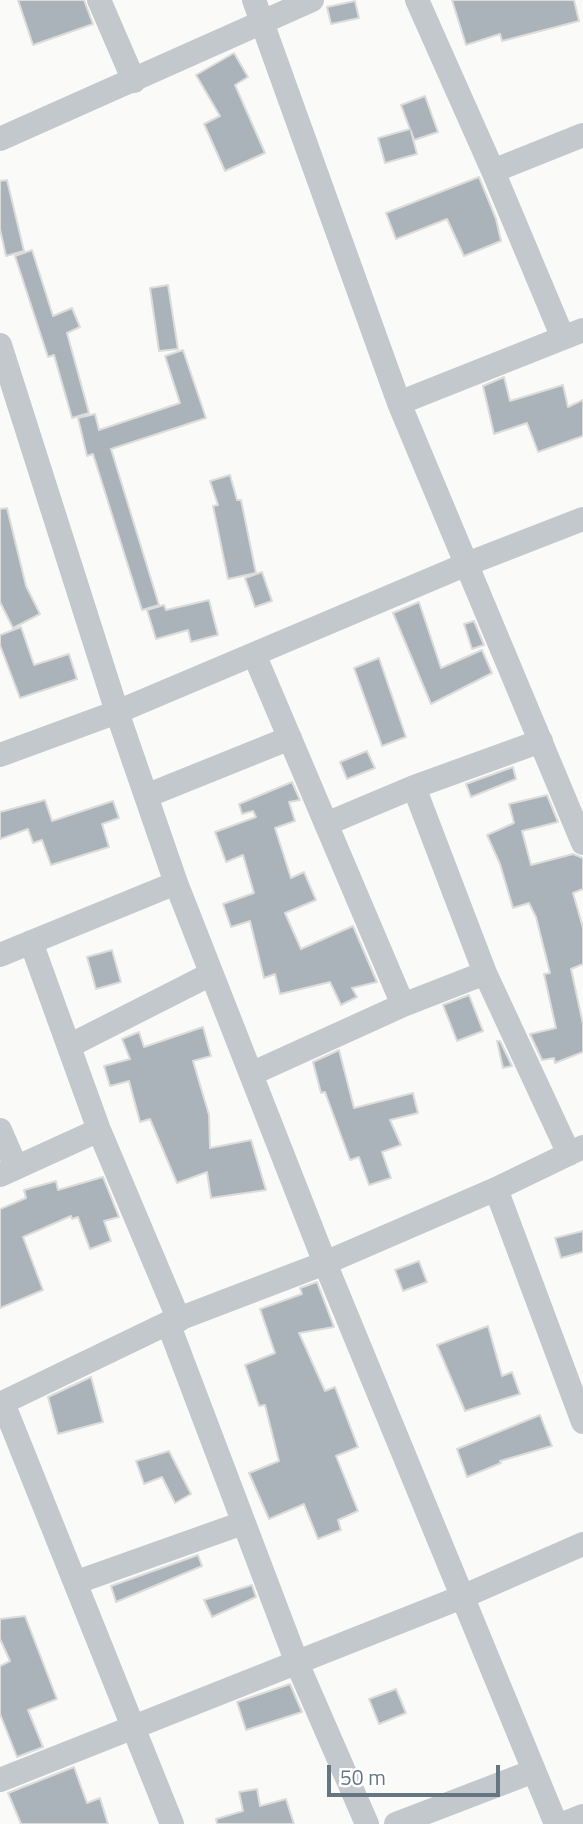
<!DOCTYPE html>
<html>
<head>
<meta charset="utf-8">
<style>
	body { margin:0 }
	#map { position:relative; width:583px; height:1824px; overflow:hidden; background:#fafaf8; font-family:"Titillium Web",sans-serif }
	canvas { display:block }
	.scale { position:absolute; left:327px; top:1765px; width:173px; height:32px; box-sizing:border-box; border:4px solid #657683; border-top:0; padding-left:9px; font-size:21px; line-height:24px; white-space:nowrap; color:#657683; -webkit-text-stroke:5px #fff; paint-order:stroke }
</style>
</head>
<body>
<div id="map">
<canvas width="583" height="1824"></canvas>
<div class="scale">50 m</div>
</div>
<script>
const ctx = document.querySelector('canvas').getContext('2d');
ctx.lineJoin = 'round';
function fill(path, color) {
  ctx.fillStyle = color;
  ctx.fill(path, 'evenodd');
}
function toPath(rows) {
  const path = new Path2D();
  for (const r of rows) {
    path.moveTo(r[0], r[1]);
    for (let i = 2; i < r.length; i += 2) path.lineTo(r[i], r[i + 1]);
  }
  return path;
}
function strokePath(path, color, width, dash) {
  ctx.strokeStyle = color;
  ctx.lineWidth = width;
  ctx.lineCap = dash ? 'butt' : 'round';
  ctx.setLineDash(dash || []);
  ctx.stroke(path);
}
const building = toPath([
	[18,0,84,0,93,24,33,45,18,0],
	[452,0,574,0,579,21,502,41,500,34,466,45,452,0],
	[355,1,359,18,331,24,327,7,355,1],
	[234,53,248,77,235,85,265,153,225,171,204,124,220,116,196,75,234,53],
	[425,96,438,132,414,140,411,131,417,154,385,163,378,138,410,129,401,105,425,96],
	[479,177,496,219,501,241,464,256,447,219,396,239,386,213,479,177],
	[7,180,24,251,6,256,0,229,0,181,7,180],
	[32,250,53,316,72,308,80,327,67,333,89,413,72,418,54,355,48,357,15,256,32,250],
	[168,285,178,349,159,351,150,288,168,285],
	[183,350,206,418,111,449,159,605,142,610,93,454,87,456,78,418,95,414,99,430,180,403,165,356,183,350],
	[504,377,510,401,563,385,568,407,583,400,583,436,538,452,527,423,494,434,483,386,504,377],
	[230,475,237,500,241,500,256,573,228,579,213,506,218,505,210,481,230,475],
	[7,508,26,586,40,614,13,628,0,602,0,509,7,508],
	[262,572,272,601,255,607,245,578,262,572],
	[209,600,218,635,191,642,188,630,156,639,147,610,164,605,166,610,209,600],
	[419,602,441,668,482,650,492,673,431,704,393,613,419,602],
	[474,621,484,645,472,649,464,624,474,621],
	[21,627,34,665,69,654,77,679,20,698,0,645,0,635,21,627],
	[379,658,406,737,382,746,354,668,379,658],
	[367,751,375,768,347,779,340,762,367,751],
	[513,767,516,779,471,797,466,784,513,767],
	[292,782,300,800,289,802,295,821,275,828,291,878,304,872,316,900,285,913,301,949,353,926,377,982,352,988,357,997,341,1005,330,982,280,994,275,974,264,978,250,921,231,927,223,904,254,893,243,855,226,862,215,832,256,817,253,811,242,814,239,804,292,782],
	[547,795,558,822,522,831,531,865,573,854,583,858,583,889,573,893,583,928,583,964,571,969,583,1024,583,1052,555,1063,554,1058,542,1060,530,1034,556,1028,544,974,550,973,536,917,529,903,513,908,500,864,487,835,514,823,509,804,547,795],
	[45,800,52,821,113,801,119,818,102,824,109,847,51,865,42,840,33,843,28,829,0,839,0,812,45,800],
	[112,950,121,982,96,989,87,957,112,950],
	[469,995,483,1031,457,1041,443,1005,469,995],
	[203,1027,211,1056,193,1061,209,1115,210,1148,251,1140,266,1190,211,1198,207,1172,177,1183,150,1119,140,1122,129,1081,110,1086,104,1066,130,1059,122,1039,139,1032,144,1047,203,1027],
	[497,1041,500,1041,512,1066,503,1068,497,1041],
	[339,1050,354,1108,413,1093,418,1113,390,1120,401,1145,382,1152,391,1178,369,1185,359,1157,350,1160,325,1092,321,1093,313,1062,339,1050],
	[103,1177,119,1217,104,1221,111,1241,90,1249,78,1217,72,1219,71,1216,23,1237,43,1290,0,1308,0,1209,26,1198,24,1190,56,1181,58,1190,103,1177],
	[583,1231,583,1252,561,1258,555,1238,583,1231],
	[419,1261,427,1282,403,1291,395,1270,419,1261],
	[317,1282,334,1327,299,1333,325,1391,335,1387,358,1447,336,1456,358,1511,338,1520,341,1530,318,1539,304,1504,269,1519,249,1473,279,1461,265,1405,259,1406,245,1365,275,1353,260,1309,302,1294,300,1288,317,1282],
	[488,1326,502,1376,512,1372,520,1394,465,1411,437,1345,488,1326],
	[91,1377,103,1422,58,1434,48,1397,91,1377],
	[540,1415,552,1446,500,1461,501,1463,467,1477,457,1449,540,1415],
	[169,1451,191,1494,175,1503,162,1477,144,1484,136,1461,169,1451],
	[198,1555,202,1566,116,1602,111,1586,198,1555],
	[252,1585,256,1597,212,1617,204,1600,252,1585],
	[25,1616,57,1699,28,1710,43,1747,17,1757,0,1714,0,1666,10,1661,0,1639,0,1619,25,1616],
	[290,1684,302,1712,246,1730,237,1702,290,1684],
	[396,1689,406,1713,379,1724,369,1699,396,1689],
	[74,1767,87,1803,100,1798,108,1824,21,1824,8,1793,74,1767],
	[257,1789,260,1806,286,1799,294,1824,217,1824,216,1819,243,1811,239,1792,257,1789]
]);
const minor = toPath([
	[99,0,134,81],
	[254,0,399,403,583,843],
	[417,0,493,171,563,338],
	[0,139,312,0],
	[493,171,583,135],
	[0,345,117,712,176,883,325,1263,556,1824],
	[399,403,583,330],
	[254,654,403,1005],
	[0,755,117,712,467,564,583,519],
	[414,787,485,973,569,1154],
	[146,796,290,738],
	[326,824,414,787,541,741],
	[31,942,99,1130,179,1320],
	[0,955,176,883],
	[69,1046,211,974],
	[251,1074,403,1005,485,973],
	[0,1130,16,1167],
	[0,1175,99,1130],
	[496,1189,583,1422],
	[168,1323,297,1663,367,1824],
	[3,1403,172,1824],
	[0,1404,168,1323,325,1263,496,1189,583,1147],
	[77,1582,243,1523],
	[0,1780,462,1597,583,1544],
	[396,1824,534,1771],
	[563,1824,583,1816]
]);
fill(building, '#aab3b9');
strokePath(building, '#dcdcda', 2);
strokePath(minor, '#c3c8cc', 24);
</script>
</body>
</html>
